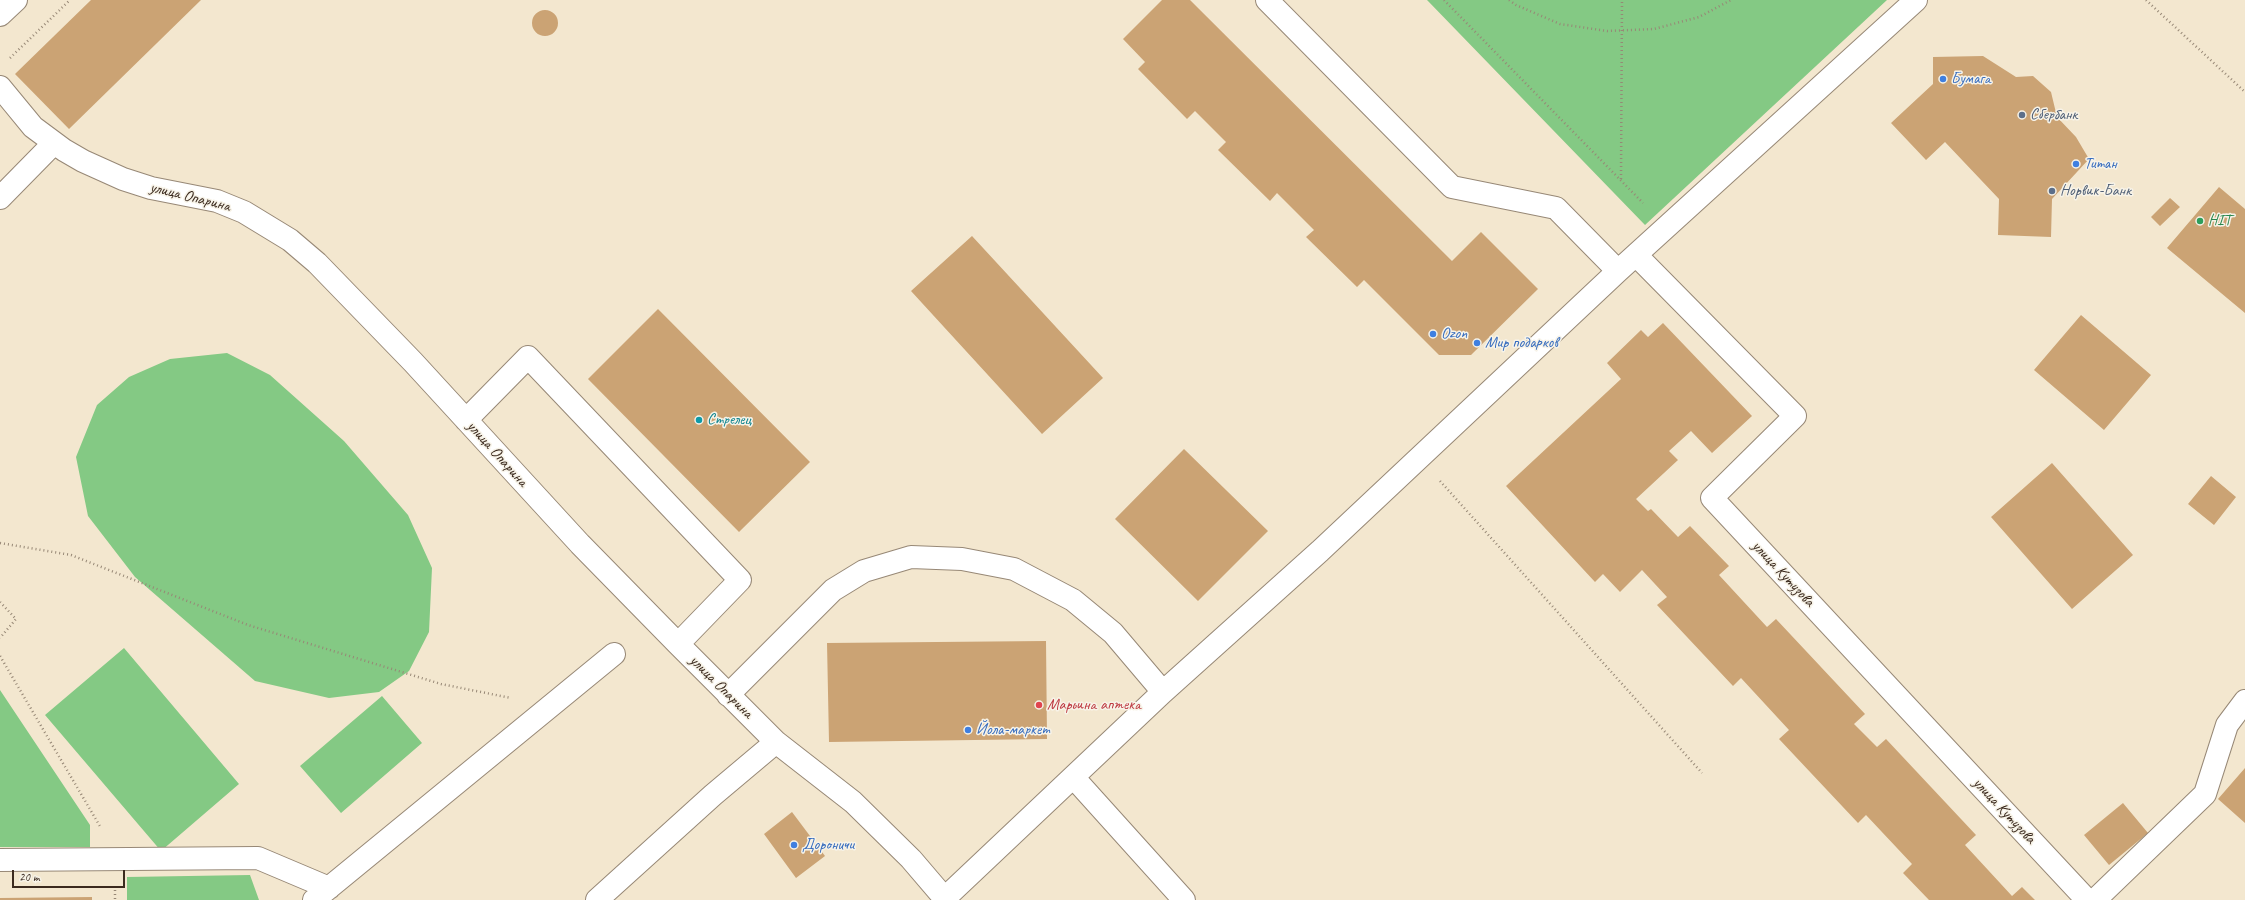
<!DOCTYPE html>
<html>
<head>
<meta charset="utf-8">
<style>
	body { margin:0 }
	#map { position:relative; width:2245px; height:900px; overflow:hidden; background:#f3e7cf; font-family:Caveat,sans-serif }
	canvas { display:block }
	.scale { position:absolute; left:12px; top:870px; width:113px; height:18px; box-sizing:border-box; border:2px solid #3b2a1e; border-top:0; padding-left:5px; font-size:12px; line-height:14px; white-space:nowrap; color:#3b2a1e; -webkit-text-stroke:3px #f7f3e8; paint-order:stroke }
</style>
</head>
<body>
<div id="map">
<canvas width="2245" height="900"></canvas>
<div class="scale">20 m</div>
</div>
<script>
const ctx = document.querySelector('canvas').getContext('2d');
ctx.lineJoin = 'round';
function fill(path, color) {
  ctx.fillStyle = color;
  ctx.fill(path, 'evenodd');
}
function toPath(rows) {
  const path = new Path2D();
  for (const r of rows) {
    if (r.length === 3) {
      path.moveTo(r[0] + r[2], r[1]);
      path.arc(r[0], r[1], r[2], 0, 2 * Math.PI);
      continue;
    }
    path.moveTo(r[0], r[1]);
    for (let i = 2; i < r.length; i += 2) path.lineTo(r[i], r[i + 1]);
  }
  return path;
}
function strokePath(path, color, width, dash) {
  ctx.strokeStyle = color;
  ctx.lineWidth = width;
  ctx.lineCap = dash ? 'butt' : 'round';
  ctx.setLineDash(dash || []);
  ctx.stroke(path);
}
function drawText(font, color, halo, rows, align = 'center') {
  ctx.font = font + ' Caveat,sans-serif';
  ctx.lineWidth = 3;
  ctx.setLineDash([]);
  ctx.textBaseline = 'middle';
  ctx.strokeStyle = halo;
  ctx.fillStyle = color;
  for (const [text, x, y, turn = 0] of rows) {
    ctx.save();
    ctx.translate(x, y);
    ctx.rotate((+turn || 0) * Math.PI / 180);
    ctx.textAlign = isNaN(turn) ? turn : align;
    if (halo) ctx.strokeText(text, 0, 0);
    ctx.fillText(text, 0, 0);
    ctx.restore();
  }
}
const green = toPath([
	[1427,0,1887,0,1645,225],
	[227,353,270,375,344,441,408,515,432,568,429,632,409,671,379,692,329,698,255,681,135,577,88,516,76,457,97,405,129,377,170,359],
	[124,648,239,784,161,851,45,715],
	[0,690,90,825,90,847,0,847],
	[382,696,422,743,341,813,300,766],
	[250,875,259,900,127,900,127,877]
]);
const building = toPath([
	[91,0,201,0,69,129,15,74],
	[1162,0,1190,0,1452,261,1481,232,1538,289,1471,355,1439,355,1364,280,1357,287,1306,237,1314,230,1277,193,1270,201,1218,150,1226,142,1195,111,1187,119,1138,69,1145,62,1123,39],
	[545,23,13],
	[1983,56,2016,77,2033,76,2051,92,2057,117,2076,137,2089,159,2052,199,2051,237,1998,235,1999,199,1945,142,1926,160,1891,123,1933,84,1933,57],
	[2219,187,2245,209,2245,313,2167,248],
	[2170,198,2180,207,2160,226,2151,217],
	[972,236,1103,378,1042,434,911,291],
	[658,309,810,462,739,532,588,379],
	[2081,315,2151,375,2104,430,2034,370],
	[1663,323,1752,416,1712,453,1691,431,1669,451,1678,460,1636,499,1648,511,1651,509,1678,537,1690,526,1729,566,1719,575,1767,627,1776,619,1865,714,1854,724,1877,747,1886,739,1976,835,1965,845,2012,896,2022,887,2035,900,1929,900,1903,873,1912,864,1866,815,1858,823,1779,739,1789,730,1741,678,1733,686,1657,605,1667,597,1642,570,1620,592,1603,574,1595,582,1506,486,1621,379,1607,363,1641,330,1648,337],
	[1184,449,1268,531,1198,601,1115,519],
	[2052,463,2133,555,2072,609,1991,517],
	[2211,476,2236,497,2214,525,2188,504],
	[1046,641,1047,739,829,742,827,643],
	[2245,768,2245,823,2218,799],
	[2123,803,2148,833,2109,865,2084,835],
	[792,812,825,856,796,878,764,834],
	[92,897,92,900,0,900,0,898]
]);
const path = toPath([
	[1444,0,1643,203],
	[1509,0,1516,5,1560,24,1607,31,1654,29,1699,17,1731,0],
	[2146,0,2245,92],
	[10,58,70,0],
	[1621,179,1622,0],
	[1440,481,1702,773],
	[0,543,71,555,248,625,441,684,511,698],
	[0,602,16,619,0,638],
	[0,656,101,828],
	[115,890,115,900]
]);
const minor = toPath([
	[1267,0,1452,187,1556,208,1618,271],
	[0,15,16,0],
	[0,87,33,127,64,150,83,161,123,179,151,188,217,201,244,212,290,240,317,263,413,362,580,544,678,644,776,742,853,802,911,859,946,900],
	[0,198,54,143],
	[1636,255,1795,416,1712,498,2087,900],
	[466,420,528,357,740,580,678,644],
	[728,695,833,590,864,571,911,557,962,559,1014,569,1073,600,1113,633,1163,692],
	[1074,778,1184,900],
	[0,860,258,858,329,888],
	[945,898,1163,692,1320,551,1618,271,1916,0],
	[314,900,614,654],
	[597,900,713,795,776,742],
	[2095,900,2205,794,2227,725,2245,701]
]);
const markers = [
	[1943,79,4,"#3f7fe0"],
	[2022,115,4,"#5c6f8a"],
	[2076,164,4,"#3f7fe0"],
	[2052,191,4,"#5c6f8a"],
	[2200,221,4,"#2e9e5b"],
	[1433,334,4,"#3f7fe0"],
	[1477,343,4,"#3f7fe0"],
	[699,420,4,"#0f9aa8"],
	[1039,705,4,"#e0444e"],
	[968,730,4,"#3f7fe0"],
	[794,845,4,"#3f7fe0"]
];
const shopNames = [
	["Бумага",1951,79],
	["Титан",2084,164],
	["Ozon",1441,334],
	["Мир подарков",1485,343],
	["Йола-маркет",976,730],
	["Дороничи",802,845]
];
const serviceNames = [
	["Сбербанк",2030,115],
	["Норвик-Банк",2060,191]
];
const streetNames = [
	["улица Опарина",190,197,14],
	["улица Опарина",497,454,48],
	["улица Кутузова",1783,574,47],
	["улица Опарина",721,687,45],
	["улица Кутузова",2004,811,47]
];
const leisureNames = [
	["HIT",2208,221]
];
const cultureNames = [
	["Стрелец",707,420]
];
const healthNames = [
	["Марьина аптека",1047,705]
];
fill(green, '#84c984');
fill(building, '#cba374');
strokePath(minor, '#978876', 24);
strokePath(path, '#978876', 2.5, [1, 3]);
strokePath(minor, '#fff', 22);
for (const [x, y, r, color] of markers) {
  const dot = new Path2D();
  dot.arc(x, y, r, 0, 2 * Math.PI);
  ctx.fillStyle = color;
  ctx.fill(dot);
  strokePath(dot, '#f7f3e8', 1.5);
}
drawText('16px', '#366cbe', '#f7f3e8', shopNames, 'left');
drawText('16px', '#4e5e75', '#f7f3e8', serviceNames, 'left');
drawText('16px', '#3b2a1e', '#f7f3e8', streetNames);
drawText('16px', '#27864d', '#f7f3e8', leisureNames, 'left');
drawText('16px', '#0d838f', '#f7f3e8', cultureNames, 'left');
drawText('16px', '#be3a42', '#f7f3e8', healthNames, 'left');
</script>
</body>
</html>
